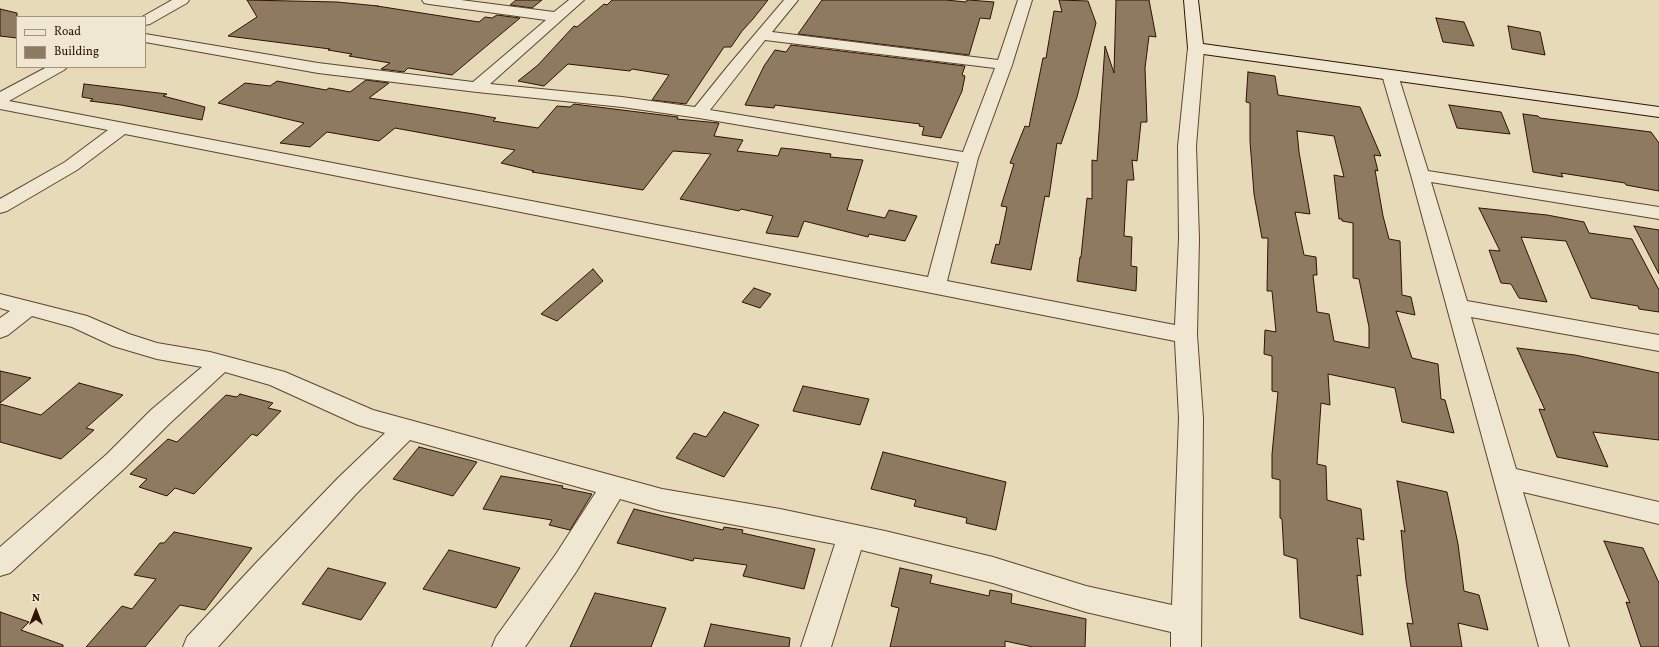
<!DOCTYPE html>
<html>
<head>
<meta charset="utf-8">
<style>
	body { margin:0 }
	#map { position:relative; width:1659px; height:647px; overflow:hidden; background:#e6dab8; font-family:Vollkorn,serif }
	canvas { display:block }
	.legend { position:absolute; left:16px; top:16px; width:130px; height:52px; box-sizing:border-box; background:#efe7d1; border:1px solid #a2927e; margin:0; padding:5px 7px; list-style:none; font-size:12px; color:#2f1302 }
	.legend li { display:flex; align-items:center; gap:8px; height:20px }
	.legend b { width:20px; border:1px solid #a2927e }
	.north { position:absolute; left:16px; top:591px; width:40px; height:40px; -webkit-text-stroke:3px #efe7d1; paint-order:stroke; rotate:0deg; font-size:11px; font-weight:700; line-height:16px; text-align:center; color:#2f1302 }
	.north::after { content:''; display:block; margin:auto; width:14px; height:18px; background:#2f1302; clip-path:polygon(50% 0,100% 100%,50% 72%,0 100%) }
</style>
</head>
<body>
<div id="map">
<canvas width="1659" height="647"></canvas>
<ul class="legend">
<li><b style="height:5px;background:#efe7d1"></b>Road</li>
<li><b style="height:11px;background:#8e7a61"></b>Building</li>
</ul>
<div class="north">N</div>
</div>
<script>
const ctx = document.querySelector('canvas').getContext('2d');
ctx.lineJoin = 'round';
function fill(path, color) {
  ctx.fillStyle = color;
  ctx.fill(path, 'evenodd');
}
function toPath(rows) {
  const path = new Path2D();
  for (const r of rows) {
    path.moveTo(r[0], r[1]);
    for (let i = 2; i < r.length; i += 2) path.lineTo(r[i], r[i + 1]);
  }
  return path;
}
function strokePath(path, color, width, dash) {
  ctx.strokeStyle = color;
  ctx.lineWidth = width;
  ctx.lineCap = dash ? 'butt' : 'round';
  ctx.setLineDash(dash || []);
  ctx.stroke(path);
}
const building = toPath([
	[247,0,337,2,378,6,377,6,479,22,485,17,492,18,497,15,520,18,452,75,408,68,404,72,381,69,390,63,349,56,352,54,328,50,330,49,228,36,257,17,247,0],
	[516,0,542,0,532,8,510,5,516,0],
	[612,0,768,0,753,19,742,31,731,47,724,47,686,104,652,100,669,75,632,69,630,71,568,64,544,86,518,81,538,65,574,26,577,27,604,4,607,5,612,0],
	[822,0,946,0,966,2,967,0,969,0,994,2,990,19,980,18,969,55,798,34,822,0],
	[1059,0,1088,1,1096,23,1077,97,1061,144,1057,143,1049,197,1045,196,1031,270,991,263,996,244,999,245,1007,207,1001,206,1014,164,1010,163,1025,126,1029,127,1043,58,1046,58,1054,11,1062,12,1059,0],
	[1116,0,1149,0,1156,37,1149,36,1145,68,1147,122,1141,122,1137,161,1132,160,1134,180,1127,180,1124,236,1132,237,1131,266,1137,267,1136,291,1077,281,1080,257,1081,257,1087,198,1092,199,1092,160,1097,161,1105,46,1114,73,1116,0],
	[0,9,17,13,17,38,0,36,0,9],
	[1436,18,1464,22,1474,46,1443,42,1436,18],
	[1508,26,1540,32,1545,55,1512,49,1508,26],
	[791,45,965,66,962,75,965,76,962,91,941,138,922,135,924,127,919,126,920,124,775,105,774,108,745,105,764,66,775,50,786,52,791,45],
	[1248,72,1275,76,1278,95,1360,107,1381,156,1374,155,1378,171,1375,170,1383,216,1389,239,1400,241,1402,295,1411,297,1415,315,1396,311,1412,358,1438,364,1441,399,1445,400,1454,433,1402,422,1395,388,1328,374,1330,405,1321,403,1317,464,1326,466,1327,500,1361,509,1364,540,1357,538,1361,576,1357,575,1363,635,1300,618,1297,559,1284,555,1282,519,1280,518,1280,480,1272,478,1272,454,1278,392,1272,391,1272,356,1264,354,1265,330,1276,332,1272,291,1267,291,1268,238,1262,238,1254,194,1250,141,1250,103,1246,102,1248,72],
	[1297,131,1334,136,1344,177,1334,175,1339,219,1342,219,1342,221,1353,223,1353,278,1359,279,1369,327,1369,348,1334,341,1329,314,1317,312,1313,275,1317,275,1316,257,1304,255,1295,212,1310,214,1299,152,1297,131],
	[366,80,389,83,369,98,474,114,496,118,493,121,538,128,557,106,570,107,574,104,678,117,677,119,719,123,714,136,743,140,737,151,778,156,781,148,792,149,831,154,830,157,863,160,847,210,885,218,889,210,917,216,905,241,869,234,868,237,804,221,798,237,766,233,773,216,741,209,739,211,680,199,711,154,673,151,643,190,532,172,534,171,501,163,515,150,395,128,379,141,327,132,310,147,280,143,304,123,218,103,245,83,270,86,277,81,326,90,329,88,350,92,366,80],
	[84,84,167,94,163,96,205,107,202,120,121,105,90,101,93,99,82,97,84,84],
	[1449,105,1501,112,1510,134,1457,128,1449,105],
	[1523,114,1538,116,1540,118,1651,132,1659,143,1659,191,1626,185,1625,183,1561,173,1563,177,1533,172,1523,114],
	[1479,208,1547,215,1584,222,1589,233,1632,239,1659,290,1659,312,1639,309,1638,306,1591,298,1566,241,1521,237,1547,302,1519,298,1511,284,1501,283,1489,250,1500,251,1479,208],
	[1634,226,1659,230,1659,274,1634,226],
	[593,269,603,281,557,321,541,314,593,269],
	[754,288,771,294,760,308,742,302,754,288],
	[1517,348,1575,355,1659,373,1659,440,1593,432,1608,467,1557,457,1539,409,1545,410,1517,348],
	[0,371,31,378,0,403,0,371],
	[79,383,123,395,86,428,94,430,61,459,0,442,0,404,41,415,79,383],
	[803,386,869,399,860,425,793,411,803,386],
	[240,394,273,403,268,408,281,411,257,436,252,434,194,494,175,488,167,496,139,487,147,479,130,474,168,439,177,442,226,395,237,397,240,394],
	[724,412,759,425,724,477,676,458,694,433,706,437,724,412],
	[419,447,477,462,453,496,393,479,419,447],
	[883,452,1006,482,996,530,966,523,967,518,914,506,916,500,871,489,883,452],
	[501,476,563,486,562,488,592,494,570,530,549,525,552,520,483,509,501,476],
	[1397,481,1447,492,1458,544,1464,591,1479,595,1488,630,1458,623,1462,647,1411,647,1407,623,1413,624,1406,581,1401,530,1405,532,1397,481],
	[634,509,723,530,724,527,743,530,742,533,815,549,804,589,743,576,747,565,694,558,693,561,617,543,634,509],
	[174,532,252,548,205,610,180,605,145,647,86,647,122,606,132,609,156,579,134,575,160,543,164,543,174,532],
	[1604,541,1643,548,1659,583,1659,647,1641,647,1626,602,1630,603,1604,541],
	[449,550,520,568,496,608,423,589,449,550],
	[328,568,386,583,361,620,302,604,328,568],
	[900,568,932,575,930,583,989,596,990,590,1012,594,1011,603,1086,619,1085,647,1033,647,1005,641,1005,647,890,647,899,608,891,606,900,568],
	[595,593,666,608,651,647,570,647,595,593],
	[0,612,29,622,21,630,63,645,63,647,0,647,0,612],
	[711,624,790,638,789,647,704,647,711,624]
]);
const street = toPath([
	[172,0,189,0,187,3,150,24,145,25,145,17,142,17,172,0],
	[422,0,461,0,554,12,569,0,584,0,490,84,622,97,695,107,728,66,784,0,798,0,772,32,998,60,1018,0,1032,0,1012,65,978,158,947,281,1175,325,1179,239,1178,146,1188,48,1191,45,1196,43,1201,45,1204,48,1196,146,1199,239,1197,335,1203,418,1201,647,1171,647,1171,632,1086,612,993,583,861,550,831,647,801,647,835,544,662,511,620,499,576,572,525,647,492,647,496,637,556,554,596,492,410,440,356,494,218,647,183,647,187,637,256,563,338,478,385,433,358,425,270,385,225,372,169,424,125,468,10,573,0,576,0,547,107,454,151,410,202,367,157,359,113,346,72,327,32,316,8,335,0,338,0,318,10,311,0,308,0,294,87,316,129,334,157,343,210,352,285,372,373,410,662,489,780,509,885,531,993,557,1086,586,1172,605,1179,418,1175,341,125,134,77,170,7,211,0,213,0,199,65,162,108,130,0,109,0,92,47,67,67,67,64,70,9,101,928,277,959,162,699,118,622,107,477,92,318,73,145,42,145,34,318,63,473,82,546,20,429,4,424,3,422,0],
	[765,40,995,68,963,152,710,110,765,40],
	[1390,70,1396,72,1398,75,1428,171,1659,207,1659,219,1431,182,1467,301,1659,335,1659,351,1471,317,1516,469,1659,502,1659,524,1523,492,1569,647,1539,647,1411,175,1382,75,1384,72,1390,70]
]);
const secondary = toPath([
	[1184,0,1198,0,1203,44,1659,107,1659,117,1196,53,1191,51,1188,48,1184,0]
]);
fill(building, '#8e7a61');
strokePath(building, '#2f1302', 1);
strokePath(street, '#5d4530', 2);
strokePath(secondary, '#2f1302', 2);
fill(street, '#efe7d1');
fill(secondary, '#efe7d1');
</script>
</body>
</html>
